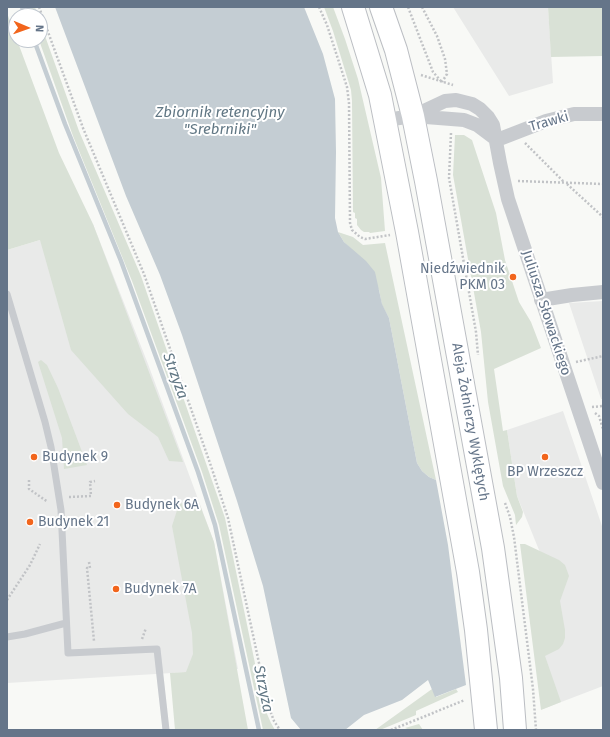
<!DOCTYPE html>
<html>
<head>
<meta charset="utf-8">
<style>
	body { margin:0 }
	#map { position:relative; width:610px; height:737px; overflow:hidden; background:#f8f9f6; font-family:"Fira Sans",sans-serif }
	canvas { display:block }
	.frame { position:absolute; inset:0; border:8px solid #657589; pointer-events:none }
	.north { position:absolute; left:8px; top:8px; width:40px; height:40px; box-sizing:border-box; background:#fff; border:1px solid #c1c8d0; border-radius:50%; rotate:92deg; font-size:11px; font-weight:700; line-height:16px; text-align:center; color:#657589 }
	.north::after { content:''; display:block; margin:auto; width:14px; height:18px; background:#f2651c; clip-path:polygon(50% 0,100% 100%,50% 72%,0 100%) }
</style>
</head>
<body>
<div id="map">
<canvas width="610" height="737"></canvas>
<div class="frame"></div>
<div class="north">N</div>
</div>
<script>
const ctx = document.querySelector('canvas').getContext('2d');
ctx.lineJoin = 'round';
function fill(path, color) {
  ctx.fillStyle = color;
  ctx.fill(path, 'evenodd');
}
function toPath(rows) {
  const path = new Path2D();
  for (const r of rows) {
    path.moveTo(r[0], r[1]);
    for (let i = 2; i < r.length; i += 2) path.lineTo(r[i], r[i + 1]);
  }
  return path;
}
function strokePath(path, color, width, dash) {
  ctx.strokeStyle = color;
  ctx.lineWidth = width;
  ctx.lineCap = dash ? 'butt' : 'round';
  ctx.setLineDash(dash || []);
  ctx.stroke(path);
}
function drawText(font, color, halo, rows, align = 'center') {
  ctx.font = font + ' "Fira Sans",sans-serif';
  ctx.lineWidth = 4;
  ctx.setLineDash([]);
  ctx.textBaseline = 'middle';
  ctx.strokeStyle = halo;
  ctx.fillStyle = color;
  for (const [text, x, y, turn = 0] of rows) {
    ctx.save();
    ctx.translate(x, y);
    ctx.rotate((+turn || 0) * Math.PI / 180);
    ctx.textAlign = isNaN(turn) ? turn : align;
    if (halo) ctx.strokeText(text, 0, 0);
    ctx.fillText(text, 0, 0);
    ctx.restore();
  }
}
const built = toPath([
	[453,7,548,7,553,83,509,96],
	[93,224,148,364,214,542,238,669,7,683,7,250],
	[603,301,603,399,601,399,569,303],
	[563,411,603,529,603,686,543,709,540,668,550,577,517,496,507,430]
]);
const green = toPath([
	[27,7,35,7,38,16,31,16],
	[324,7,333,7,345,39,358,79,381,178,385,231,370,233,369,232,364,232,361,230,357,225,357,219,355,218,355,213,353,212,352,101,351,90,333,31],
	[548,7,603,7,603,56,551,57],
	[7,13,59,153,93,224,183,462,169,461,158,437,128,414,71,350,40,240,7,250],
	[40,22,79,131,141,276,225,518,264,707,271,723,275,730,263,730,219,525,202,472,132,281,73,136,39,40],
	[455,135,464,135,472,140,496,213,505,260,519,302,531,322,541,348,494,369,503,431,507,430,517,496,523,512,522,517,516,525,515,515,503,486,488,402,481,332,453,175],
	[338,232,353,237,363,245,385,243,436,480,429,477,422,471,417,463,389,318,382,305,379,290,353,251,344,242],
	[41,360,47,365,58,388,87,465,64,469,62,438,38,362],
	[198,500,214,542,248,730,175,730,170,673,186,672,193,654,192,633,172,526,179,504],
	[520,544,525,544,559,560,565,565,569,576,560,601,565,630,565,638,563,644,559,649,545,656,561,702,541,710],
	[432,689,436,697,456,689,458,692,416,711,416,715,380,730,375,730],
	[419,724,423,730,410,730,405,728]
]);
const water = toPath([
	[55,7,304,7,323,54,335,99,336,152,335,218,338,232,344,242,366,261,375,272,382,304,389,318,417,463,422,471,429,477,436,480,448,545,466,685,435,697,428,680,402,700,364,715,345,730,301,730,291,718,263,586,237,501,182,335,160,275,126,196]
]);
const stream = toPath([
	[22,7,26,16],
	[34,40,65,124,121,261,198,472,215,525,259,730]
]);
const path = toPath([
	[39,7,83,128,144,274,212,469,228,518,268,705,274,721,280,730],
	[319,7,327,25,347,87,349,103,350,223,352,230,360,237,365,239,390,235],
	[408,7,433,72,441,81],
	[422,7,437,36,445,59,447,74,442,82],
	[421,75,453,85],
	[451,133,449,178,476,332,478,355],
	[525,143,564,182],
	[518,181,603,184],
	[567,184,603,217],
	[576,362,603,356],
	[592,407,603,406],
	[595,413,599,416,603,429],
	[29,480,29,489,48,502],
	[69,497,91,496,90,482,95,481],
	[505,503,510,517,514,537,533,689,536,730],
	[89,562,90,568,87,568,94,641],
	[7,600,30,565,40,544],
	[142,639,146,628],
	[391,730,465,700]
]);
const lane = toPath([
	[7,294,45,422,51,447,61,510,68,653,157,649,166,730],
	[7,637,25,634,66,623]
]);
const street = toPath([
	[413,116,445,101,456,100,472,104,480,109,488,117,493,125,500,163,508,199,603,483],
	[386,120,413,116,464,120,477,125,497,140],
	[497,140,546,121,574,114,603,114],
	[541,300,572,295,603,292]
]);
const primary = toPath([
	[353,7,380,95,407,232,468,572,476,630,486,730],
	[381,7,396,50,413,116,426,181,493,548,511,678,515,730]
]);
const markers = [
	[513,277,4,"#f2651c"],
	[34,457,4,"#f2651c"],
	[545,457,4,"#f2651c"],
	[117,505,4,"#f2651c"],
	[30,522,4,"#f2651c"],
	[116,589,4,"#f2651c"]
];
const streetNames = [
	["Trawki",549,122,-16],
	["Juliusza Słowackiego",546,313,72],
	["Aleja Żołnierzy Wyklętych",470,422,80]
];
const poiNames = [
	["Niedźwiednik",505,269,"right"],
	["PKM 03",505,285,"right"],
	["Budynek 9",42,457],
	["BP Wrzeszcz",545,472,"center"],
	["Budynek 6A",125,505],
	["Budynek 21",38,522],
	["Budynek 7A",124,589]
];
const waterNames = [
	["Zbiornik retencyjny",220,113],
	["\"Srebrniki\"",220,130],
	["Strzyża",175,376,70],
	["Strzyża",263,689,78]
];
fill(built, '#e9eae9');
fill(green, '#d9e1d6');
fill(water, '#c4cdd3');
strokePath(stream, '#c4cdd3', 4.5);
strokePath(primary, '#bbbec3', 24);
strokePath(path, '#c1c3c6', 2.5, [2, 2]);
strokePath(lane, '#c8cbcf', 7);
strokePath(street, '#c8cbcf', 14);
strokePath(primary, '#fff', 22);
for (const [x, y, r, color] of markers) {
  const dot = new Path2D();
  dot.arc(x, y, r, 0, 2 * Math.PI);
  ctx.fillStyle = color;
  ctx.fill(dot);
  strokePath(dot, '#fff', 1.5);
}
drawText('14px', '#657589', '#fff', streetNames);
drawText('14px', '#657589', '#fff', poiNames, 'left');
drawText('italic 15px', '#617784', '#fff', waterNames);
</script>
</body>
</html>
